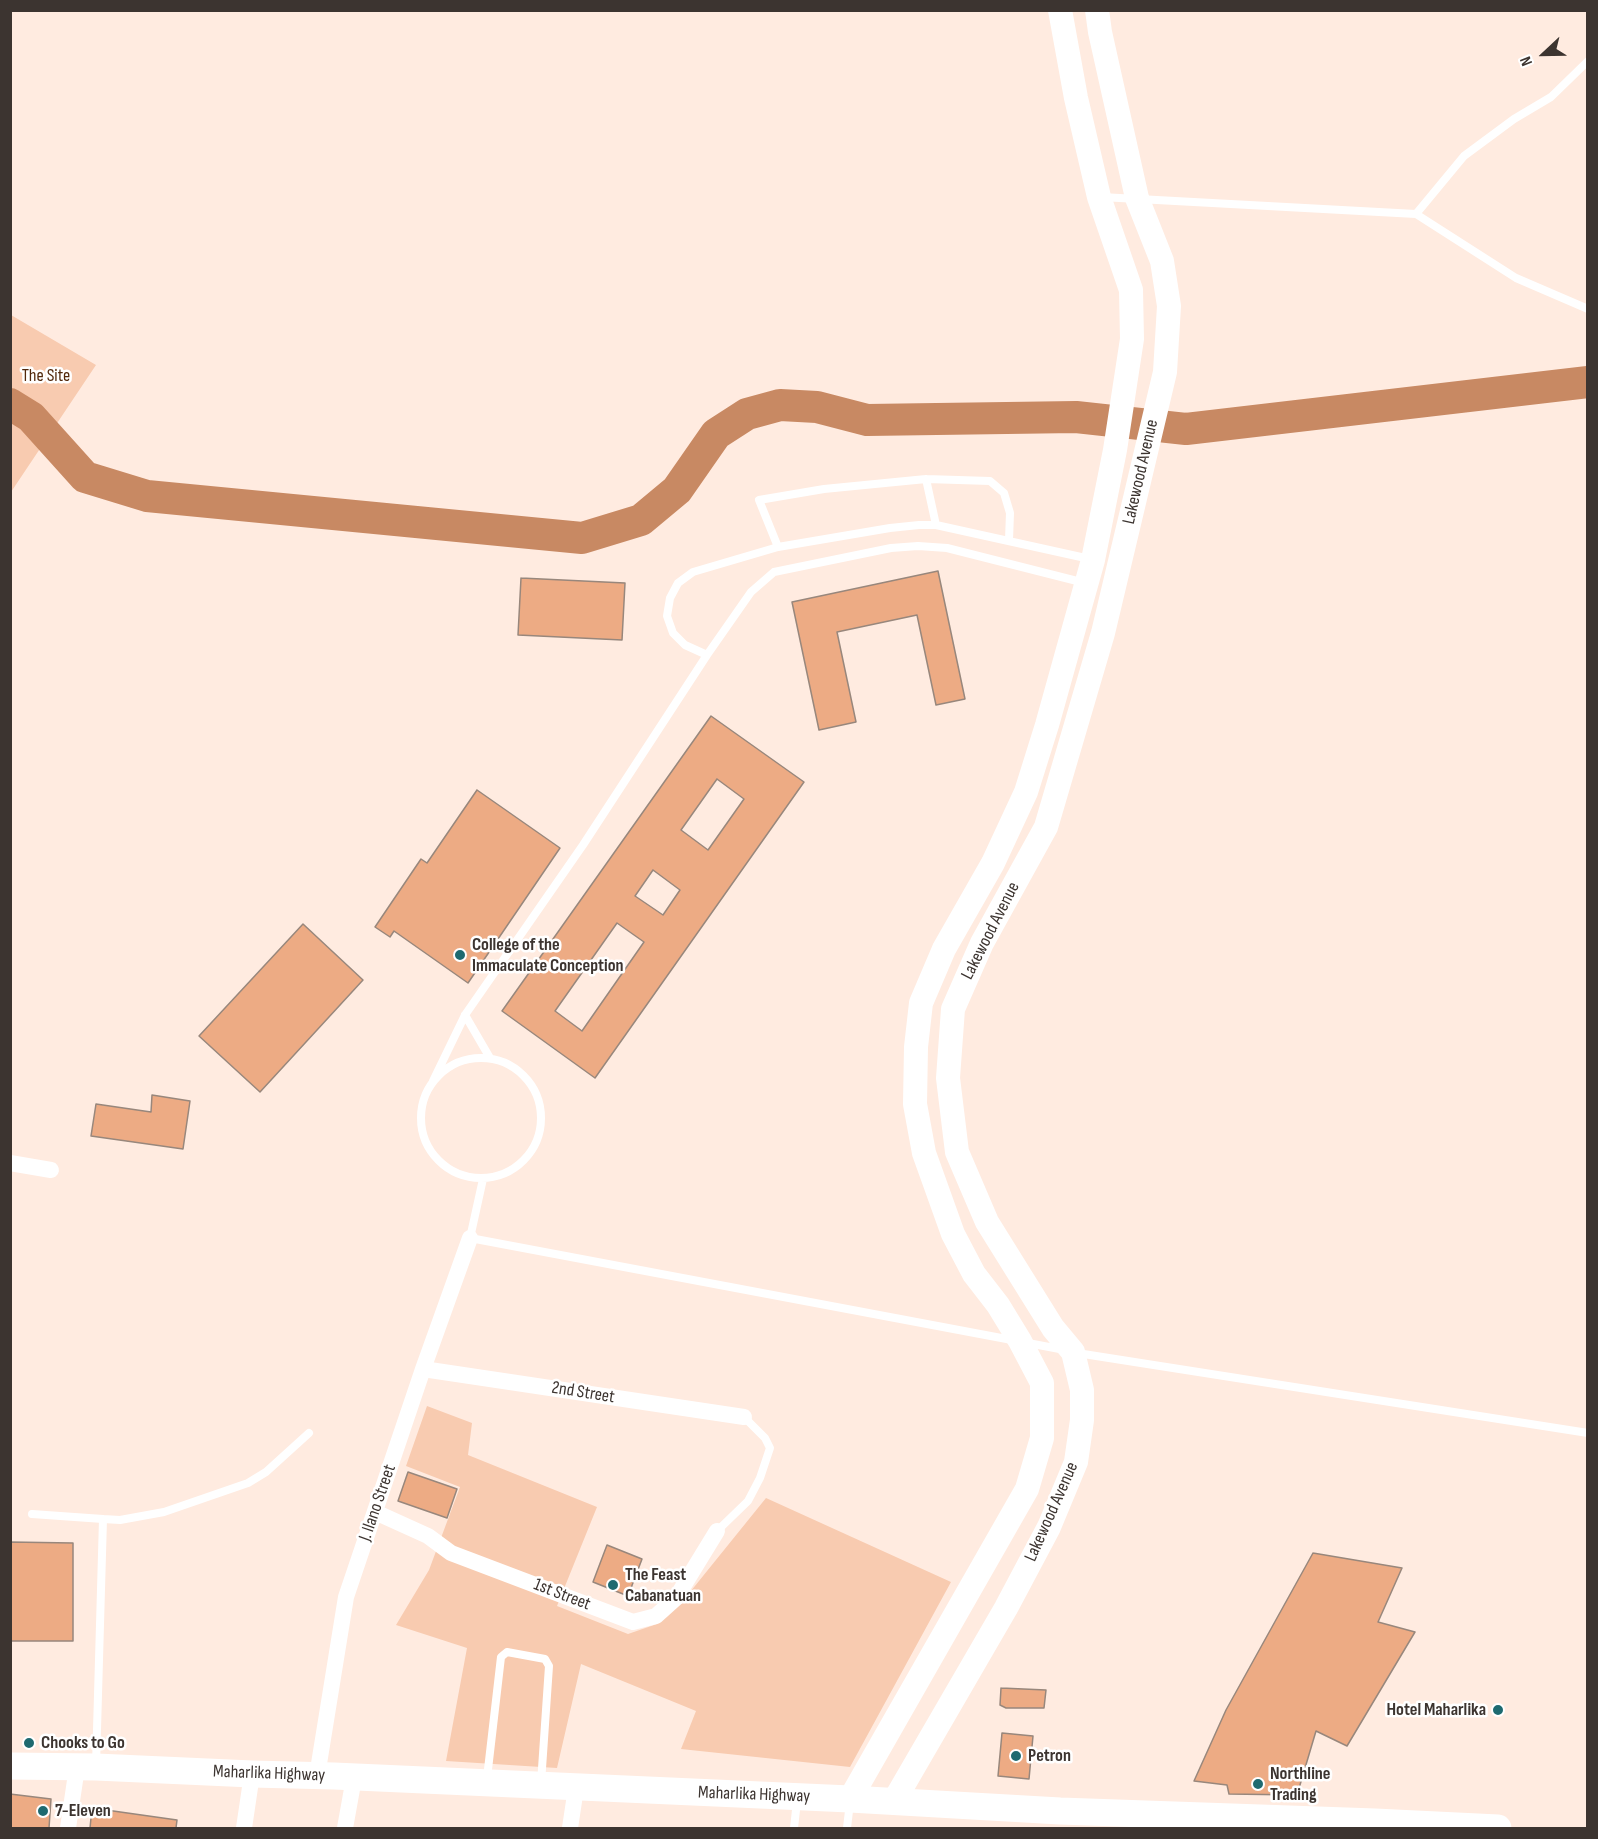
<!DOCTYPE html>
<html>
<head>
<meta charset="utf-8">
<style>
	body { margin:0 }
	#map { position:relative; width:1598px; height:1839px; overflow:hidden; background:#ffebe0; font-family:"Sofia Sans Condensed",sans-serif }
	canvas { display:block }
	.frame { position:absolute; inset:0; border:12px solid #3c3430; pointer-events:none }
	.north { position:absolute; left:1514px; top:24px; width:60px; height:60px; -webkit-text-stroke:4px #fff; paint-order:stroke; rotate:248deg; font-size:16px; font-weight:700; line-height:24px; text-align:center; color:#3c3430 }
	.north::after { content:''; display:block; margin:auto; width:21px; height:27px; background:#3c3430; clip-path:polygon(50% 0,100% 100%,50% 72%,0 100%) }
</style>
</head>
<body>
<div id="map">
<canvas width="1598" height="1839"></canvas>
<div class="frame"></div>
<div class="north">N</div>
</div>
<script>
const ctx = document.querySelector('canvas').getContext('2d');
ctx.lineJoin = 'round';
function fill(path, color) {
  ctx.fillStyle = color;
  ctx.fill(path, 'evenodd');
}
function toPath(rows) {
  const path = new Path2D();
  for (const r of rows) {
    if (r.length === 3) {
      path.moveTo(r[0] + r[2], r[1]);
      path.arc(r[0], r[1], r[2], 0, 2 * Math.PI);
      continue;
    }
    path.moveTo(r[0], r[1]);
    for (let i = 2; i < r.length; i += 2) path.lineTo(r[i], r[i + 1]);
  }
  return path;
}
function strokePath(path, color, width, dash) {
  ctx.strokeStyle = color;
  ctx.lineWidth = width;
  ctx.lineCap = dash ? 'butt' : 'round';
  ctx.setLineDash(dash || []);
  ctx.stroke(path);
}
function drawText(font, color, halo, rows, align = 'center') {
  ctx.font = font + ' "Sofia Sans Condensed",sans-serif';
  ctx.lineWidth = 5;
  ctx.setLineDash([]);
  ctx.textBaseline = 'middle';
  ctx.strokeStyle = halo;
  ctx.fillStyle = color;
  for (const [text, x, y, turn = 0] of rows) {
    ctx.save();
    ctx.translate(x, y);
    ctx.rotate((+turn || 0) * Math.PI / 180);
    ctx.textAlign = isNaN(turn) ? turn : align;
    if (halo) ctx.strokeText(text, 0, 0);
    ctx.fillText(text, 0, 0);
    ctx.restore();
  }
}
const green = toPath([
	[11,315,96,365,11,492],
	[427,1406,472,1423,468,1455,597,1507,557,1606,628,1634,657,1624,682,1602,766,1498,951,1582,850,1767,681,1749,696,1711,581,1664,557,1768,446,1761,467,1648,396,1625,429,1570,460,1487,406,1466]
]);
const river = toPath([
	[10,404,31,417,85,477,147,496,582,538,641,520,677,490,716,434,747,414,780,405,817,407,867,420,1076,417,1186,429,1588,382]
]);
const building = toPath([
	[938,571,965,699,936,705,917,615,837,632,856,722,819,730,792,602,938,571],
	[521,578,625,583,622,640,518,635,521,578],
	[711,716,804,782,595,1078,502,1011,711,716],
	[717,779,744,799,708,850,681,830,717,779],
	[653,870,680,890,663,915,635,896,653,870],
	[617,923,644,942,582,1031,555,1011,617,923],
	[477,790,560,848,468,983,394,931,390,937,375,927,421,859,427,863,477,790],
	[303,924,363,980,260,1092,199,1036,303,924],
	[152,1095,190,1101,183,1149,91,1136,96,1104,151,1112,152,1095],
	[408,1472,457,1489,447,1518,398,1501,408,1472],
	[10,1542,73,1543,73,1641,10,1641,10,1542],
	[607,1545,642,1559,628,1596,593,1582,607,1545],
	[1313,1553,1402,1568,1378,1622,1415,1632,1347,1746,1316,1731,1297,1795,1229,1794,1227,1785,1194,1781,1226,1710,1313,1553],
	[1001,1688,1046,1690,1044,1708,1006,1708,1000,1705,1001,1688],
	[1002,1733,1033,1736,1029,1779,998,1776,1002,1733],
	[10,1794,51,1799,49,1828,10,1828,10,1794],
	[92,1808,177,1820,176,1828,90,1828,92,1808]
]);
const service = toPath([
	[1101,197,1416,214,1516,278,1588,309],
	[1416,214,1464,156,1514,119,1551,97,1588,61],
	[926,479,936,525],
	[778,547,759,500,824,489,926,479,990,481,1004,493,1010,513,1009,540],
	[707,655,685,645,673,633,667,616,670,598,678,583,693,572,778,547,890,528,919,525,936,525,1090,559],
	[465,1015,490,1058],
	[481,1118,60],
	[433,1081,465,1015,583,845,707,655,751,592,774,572,891,548,918,546,947,548,1085,583],
	[483,1179,470,1238,1065,1350],
	[1077,1353,1588,1433],
	[32,1514,103,1519,96,1765],
	[103,1519,120,1520,164,1512,248,1483,266,1472,309,1433],
	[717,1531,748,1501,760,1478,770,1448,765,1438,744,1417],
	[487,1778,501,1657,507,1652,545,1659,549,1666,541,1783],
	[794,1828,797,1801],
	[847,1828,850,1802]
]);
const minor = toPath([
	[10,1163,51,1170],
	[423,1369,744,1417],
	[375,1512,428,1536,451,1553,633,1622,656,1616,676,1598,717,1531],
	[317,1776,346,1597,423,1369,470,1238],
	[68,1828,77,1767],
	[244,1828,252,1774],
	[345,1828,354,1778],
	[570,1828,576,1788]
]);
const secondary = toPath([
	[850,1799,1027,1489,1042,1438,1042,1383,1020,1341,998,1305,974,1274,953,1234,924,1153,915,1104,916,1047,921,1003,944,949,993,863,1026,792,1047,725,1093,560,1115,450,1132,339,1131,290,1099,197,1076,98,1060,10],
	[894,1801,1006,1608,1049,1527,1076,1462,1082,1420,1082,1390,1073,1352,1053,1328,987,1222,957,1152,948,1078,953,1009,982,943,1046,827,1103,633,1165,372,1169,306,1162,261,1137,198,1100,32,1097,10]
]);
const primary = toPath([
	[10,1766,96,1767,252,1774,334,1776,850,1799,1060,1811,1375,1822,1498,1828]
]);
const markers = [
	[460,955,6,"#1e6a70"],
	[613,1585,6,"#1e6a70"],
	[1498,1710,6,"#1e6a70"],
	[29,1743,6,"#1e6a70"],
	[1016,1756,6,"#1e6a70"],
	[1258,1784,6,"#1e6a70"],
	[43,1811,6,"#1e6a70"]
];
const parkNames = [
	["The Site",46,376]
];
const streetNames = [
	["Lakewood Avenue",1141,472,-77],
	["Lakewood Avenue",991,931,-63],
	["2nd Street",583,1393,9],
	["J. Ilano Street",378,1503,-71],
	["Lakewood Avenue",1052,1512,-66],
	["1st Street",562,1595,21],
	["Maharlika Highway",269,1774,2],
	["Maharlika Highway",754,1795,2]
];
const poiNames = [
	["College of the",472,945],
	["Immaculate Conception",472,966],
	["The Feast",625,1575],
	["Cabanatuan",625,1596],
	["Hotel Maharlika",1486,1710,"right"],
	["Chooks to Go",41,1743],
	["Petron",1028,1756],
	["Northline",1270,1774],
	["Trading",1270,1795],
	["7-Eleven",55,1811]
];
fill(green, '#f8cbb0');
strokePath(river, '#c88963', 32);
fill(building, '#edab84');
strokePath(building, '#98877c', 1.5);
strokePath(service, '#fff', 8);
strokePath(minor, '#fff', 16);
strokePath(secondary, '#fff', 24);
strokePath(primary, '#fff', 27);
for (const [x, y, r, color] of markers) {
  const dot = new Path2D();
  dot.arc(x, y, r, 0, 2 * Math.PI);
  ctx.fillStyle = color;
  ctx.fill(dot);
  strokePath(dot, '#fff', 2);
}
drawText('18px', '#52280b', '#fff', parkNames);
drawText('18px', '#3c3430', '#fff', streetNames);
drawText('bold 18px', '#3c3430', '#fff', poiNames, 'left');
</script>
</body>
</html>
